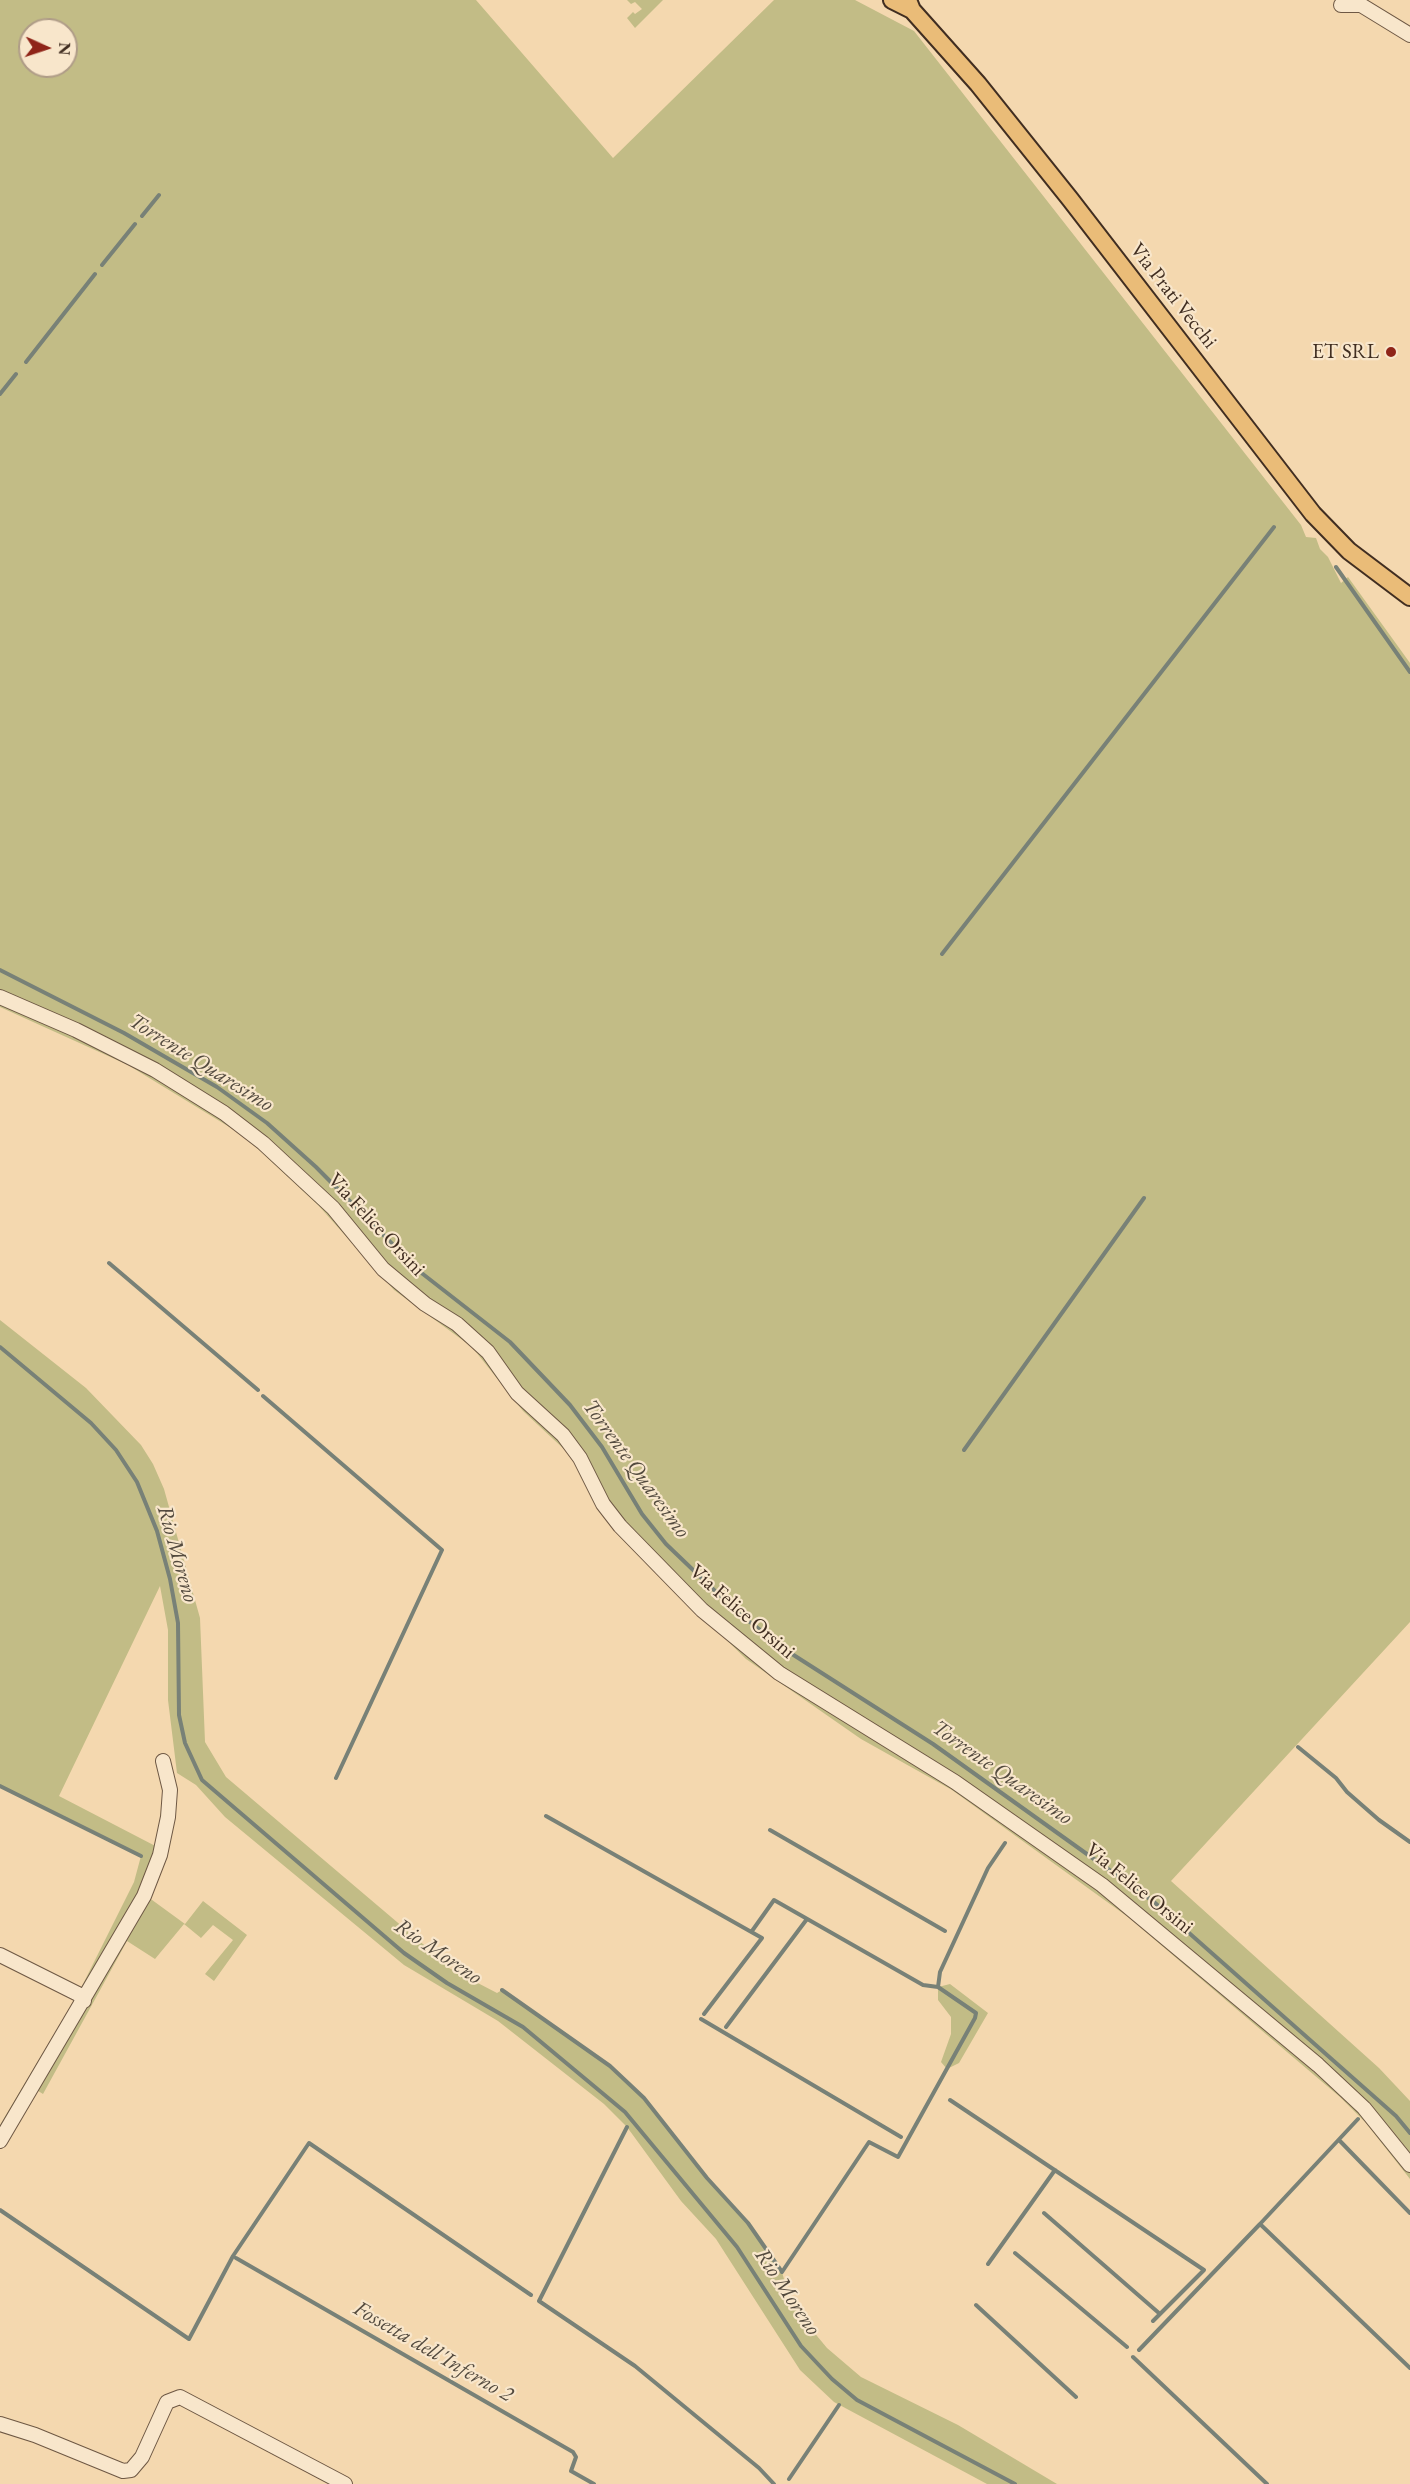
<!DOCTYPE html>
<html>
<head>
<meta charset="utf-8">
<style>
	body { margin:0 }
	#map { position:relative; width:1410px; height:2484px; overflow:hidden; background:#f4d8af; font-family:"EB Garamond",serif }
	canvas { display:block }
	.north { position:absolute; left:18px; top:18px; width:60px; height:60px; box-sizing:border-box; background:#f8e6cb; border:2px solid #af9c87; border-radius:50%; rotate:93deg; font-size:16px; font-weight:700; line-height:24px; text-align:center; color:#412e21 }
	.north::after { content:''; display:block; margin:auto; width:21px; height:27px; background:#8f2418; clip-path:polygon(50% 0,100% 100%,50% 72%,0 100%) }
</style>
</head>
<body>
<div id="map">
<canvas width="1410" height="2484"></canvas>
<div class="north">N</div>
</div>
<script>
const ctx = document.querySelector('canvas').getContext('2d');
ctx.lineJoin = 'round';
function fill(path, color) {
  ctx.fillStyle = color;
  ctx.fill(path, 'evenodd');
}
function toPath(rows) {
  const path = new Path2D();
  for (const r of rows) {
    path.moveTo(r[0], r[1]);
    for (let i = 2; i < r.length; i += 2) path.lineTo(r[i], r[i + 1]);
  }
  return path;
}
function strokePath(path, color, width, dash) {
  ctx.strokeStyle = color;
  ctx.lineWidth = width;
  ctx.lineCap = dash ? 'butt' : 'round';
  ctx.setLineDash(dash || []);
  ctx.stroke(path);
}
function drawText(font, color, halo, rows, align = 'center') {
  ctx.font = font + ' "EB Garamond",serif';
  ctx.lineWidth = 4.5;
  ctx.setLineDash([]);
  ctx.textBaseline = 'middle';
  ctx.strokeStyle = halo;
  ctx.fillStyle = color;
  for (const [text, x, y, turn = 0] of rows) {
    ctx.save();
    ctx.translate(x, y);
    ctx.rotate((+turn || 0) * Math.PI / 180);
    ctx.textAlign = isNaN(turn) ? turn : align;
    if (halo) ctx.strokeText(text, 0, 0);
    ctx.fillText(text, 0, 0);
    ctx.restore();
  }
}
const green = toPath([
	[0,0,476,0,613,158,774,0,855,0,914,31,1301,525,1306,537,1316,538,1320,549,1328,557,1341,583,1348,577,1410,663,1410,1622,1171,1881,1379,2068,1410,2101,1410,2179,1365,2122,1340,2097,1128,1917,952,1790,861,1739,746,1659,610,1525,580,1469,566,1451,523,1411,472,1347,394,1290,318,1205,244,1136,128,1065,0,1007],
	[30,30,66,30,66,66,30,66],
	[627,0,663,0,635,28,627,18,633,12,635,14,642,9,635,2,631,4],
	[0,1320,86,1388,141,1445,153,1464,164,1489,200,1618,205,1742,226,1777,430,1950,450,1960,447,1967,497,1993,502,1990,610,2066,638,2092,675,2135,707,2178,759,2237,782,2272,789,2297,798,2313,827,2348,861,2377,958,2425,1057,2484,987,2484,834,2402,800,2370,716,2239,681,2201,627,2127,604,2104,498,2021,404,1965,225,1817,196,1785,177,1773,168,1700,168,1630,160,1586,59,1796,165,1851,148,1897,185,1924,203,1901,247,1935,214,1981,205,1974,233,1940,213,1925,201,1938,184,1924,155,1959,127,1941,43,2094,32,2087,0,2141,0,2125,78,1994,134,1882,141,1856,0,1786],
	[950,1984,988,2013,959,2063,947,2069,941,2062,951,2034,951,2017,938,2000,938,1987]
]);
const stream = toPath([
	[142,216,159,195],
	[102,265,135,224],
	[26,362,95,274],
	[0,394,16,374],
	[1336,567,1410,672],
	[942,954,1274,527],
	[0,970,124,1033,217,1087,267,1123,316,1167,419,1271,510,1342,570,1405,602,1447,642,1514,666,1544,738,1613,792,1654,933,1744,1154,1902,1396,2116,1410,2133],
	[109,1263,258,1390],
	[0,1347,91,1423,116,1450,137,1482,157,1531,170,1579,178,1623,179,1715,185,1743,202,1780,404,1953,447,1983,523,2027,625,2112,737,2247,801,2346,832,2379,857,2400,1015,2484],
	[263,1396,442,1550,336,1778],
	[964,1450,1144,1198],
	[1298,1747,1336,1778,1347,1792,1379,1820,1410,1842],
	[0,1786,141,1856],
	[546,1816,762,1938,704,2014],
	[770,1830,945,1931],
	[752,1931,774,1900,923,1985,938,1987],
	[502,1990,610,2066,644,2098,707,2178,748,2223,782,2272,869,2142,898,2157,975,2018,976,2013,938,1987,940,1972,988,1868,1005,1843],
	[701,2019,901,2137],
	[726,2027,807,1919],
	[950,2100,1204,2270,1153,2321],
	[627,2127,539,2301,635,2366,759,2468,774,2484],
	[1339,2140,1410,2213],
	[0,2210,189,2339,233,2256,309,2143,531,2295],
	[1044,2213,1160,2314],
	[1260,2224,1358,2119],
	[1015,2253,1127,2347],
	[236,2258,573,2452,576,2457,571,2471,594,2484],
	[988,2264,1055,2170],
	[976,2305,1076,2397],
	[1139,2350,1260,2224,1410,2368],
	[1133,2357,1267,2484],
	[789,2479,839,2405]
]);
const minor = toPath([
	[1341,5,1361,5,1410,35],
	[0,997,76,1030,155,1070,224,1113,263,1143,333,1208,383,1269,425,1304,457,1324,488,1352,517,1393,563,1435,580,1458,603,1504,620,1526,702,1610,779,1673,955,1782,1102,1885,1318,2065,1364,2108,1410,2165],
	[0,1955,78,1994,84,2001],
	[0,2141,144,1896,160,1855,168,1817,170,1790,163,1761],
	[0,2424,35,2435,123,2471,131,2470,142,2457,167,2402,180,2397,345,2484]
]);
const major = toPath([
	[892,0,912,10],
	[908,0,912,10,978,84,1070,199,1313,514,1349,551,1410,597]
]);
const markers = [
	[1391,352,6,"#8f2418"]
];
const streetNames = [
	["Via Prati Vecchi",1173,296,52],
	["Via Felice Orsini",376,1225,47],
	["Via Felice Orsini",742,1612,41],
	["Via Felice Orsini",1139,1889,39]
];
const poiNames = [
	["ET SRL",1379,352]
];
const waterNames = [
	["Torrente Quaresimo",201,1063,32],
	["Torrente Quaresimo",636,1469,54],
	["Rio Moreno",177,1554,74],
	["Torrente Quaresimo",1002,1773,35],
	["Rio Moreno",438,1952,34],
	["Rio Moreno",787,2292,56],
	["Fossetta dell'Inferno 2",433,2352,30]
];
fill(green, '#c2bc86');
strokePath(stream, '#788177', 4);
strokePath(minor, '#6e5844', 16);
strokePath(major, '#412e21', 20);
strokePath(minor, '#f8e6cb', 14);
strokePath(major, '#eabc78', 16);
for (const [x, y, r, color] of markers) {
  const dot = new Path2D();
  dot.arc(x, y, r, 0, 2 * Math.PI);
  ctx.fillStyle = color;
  ctx.fill(dot);
  strokePath(dot, '#f8e6cb', 2);
}
drawText('21px', '#412e21', '#f8e6cb', streetNames);
drawText('21px', '#412e21', '#f8e6cb', poiNames, 'right');
drawText('italic 22px', '#534a3e', '#f8e6cb', waterNames);
</script>
</body>
</html>
